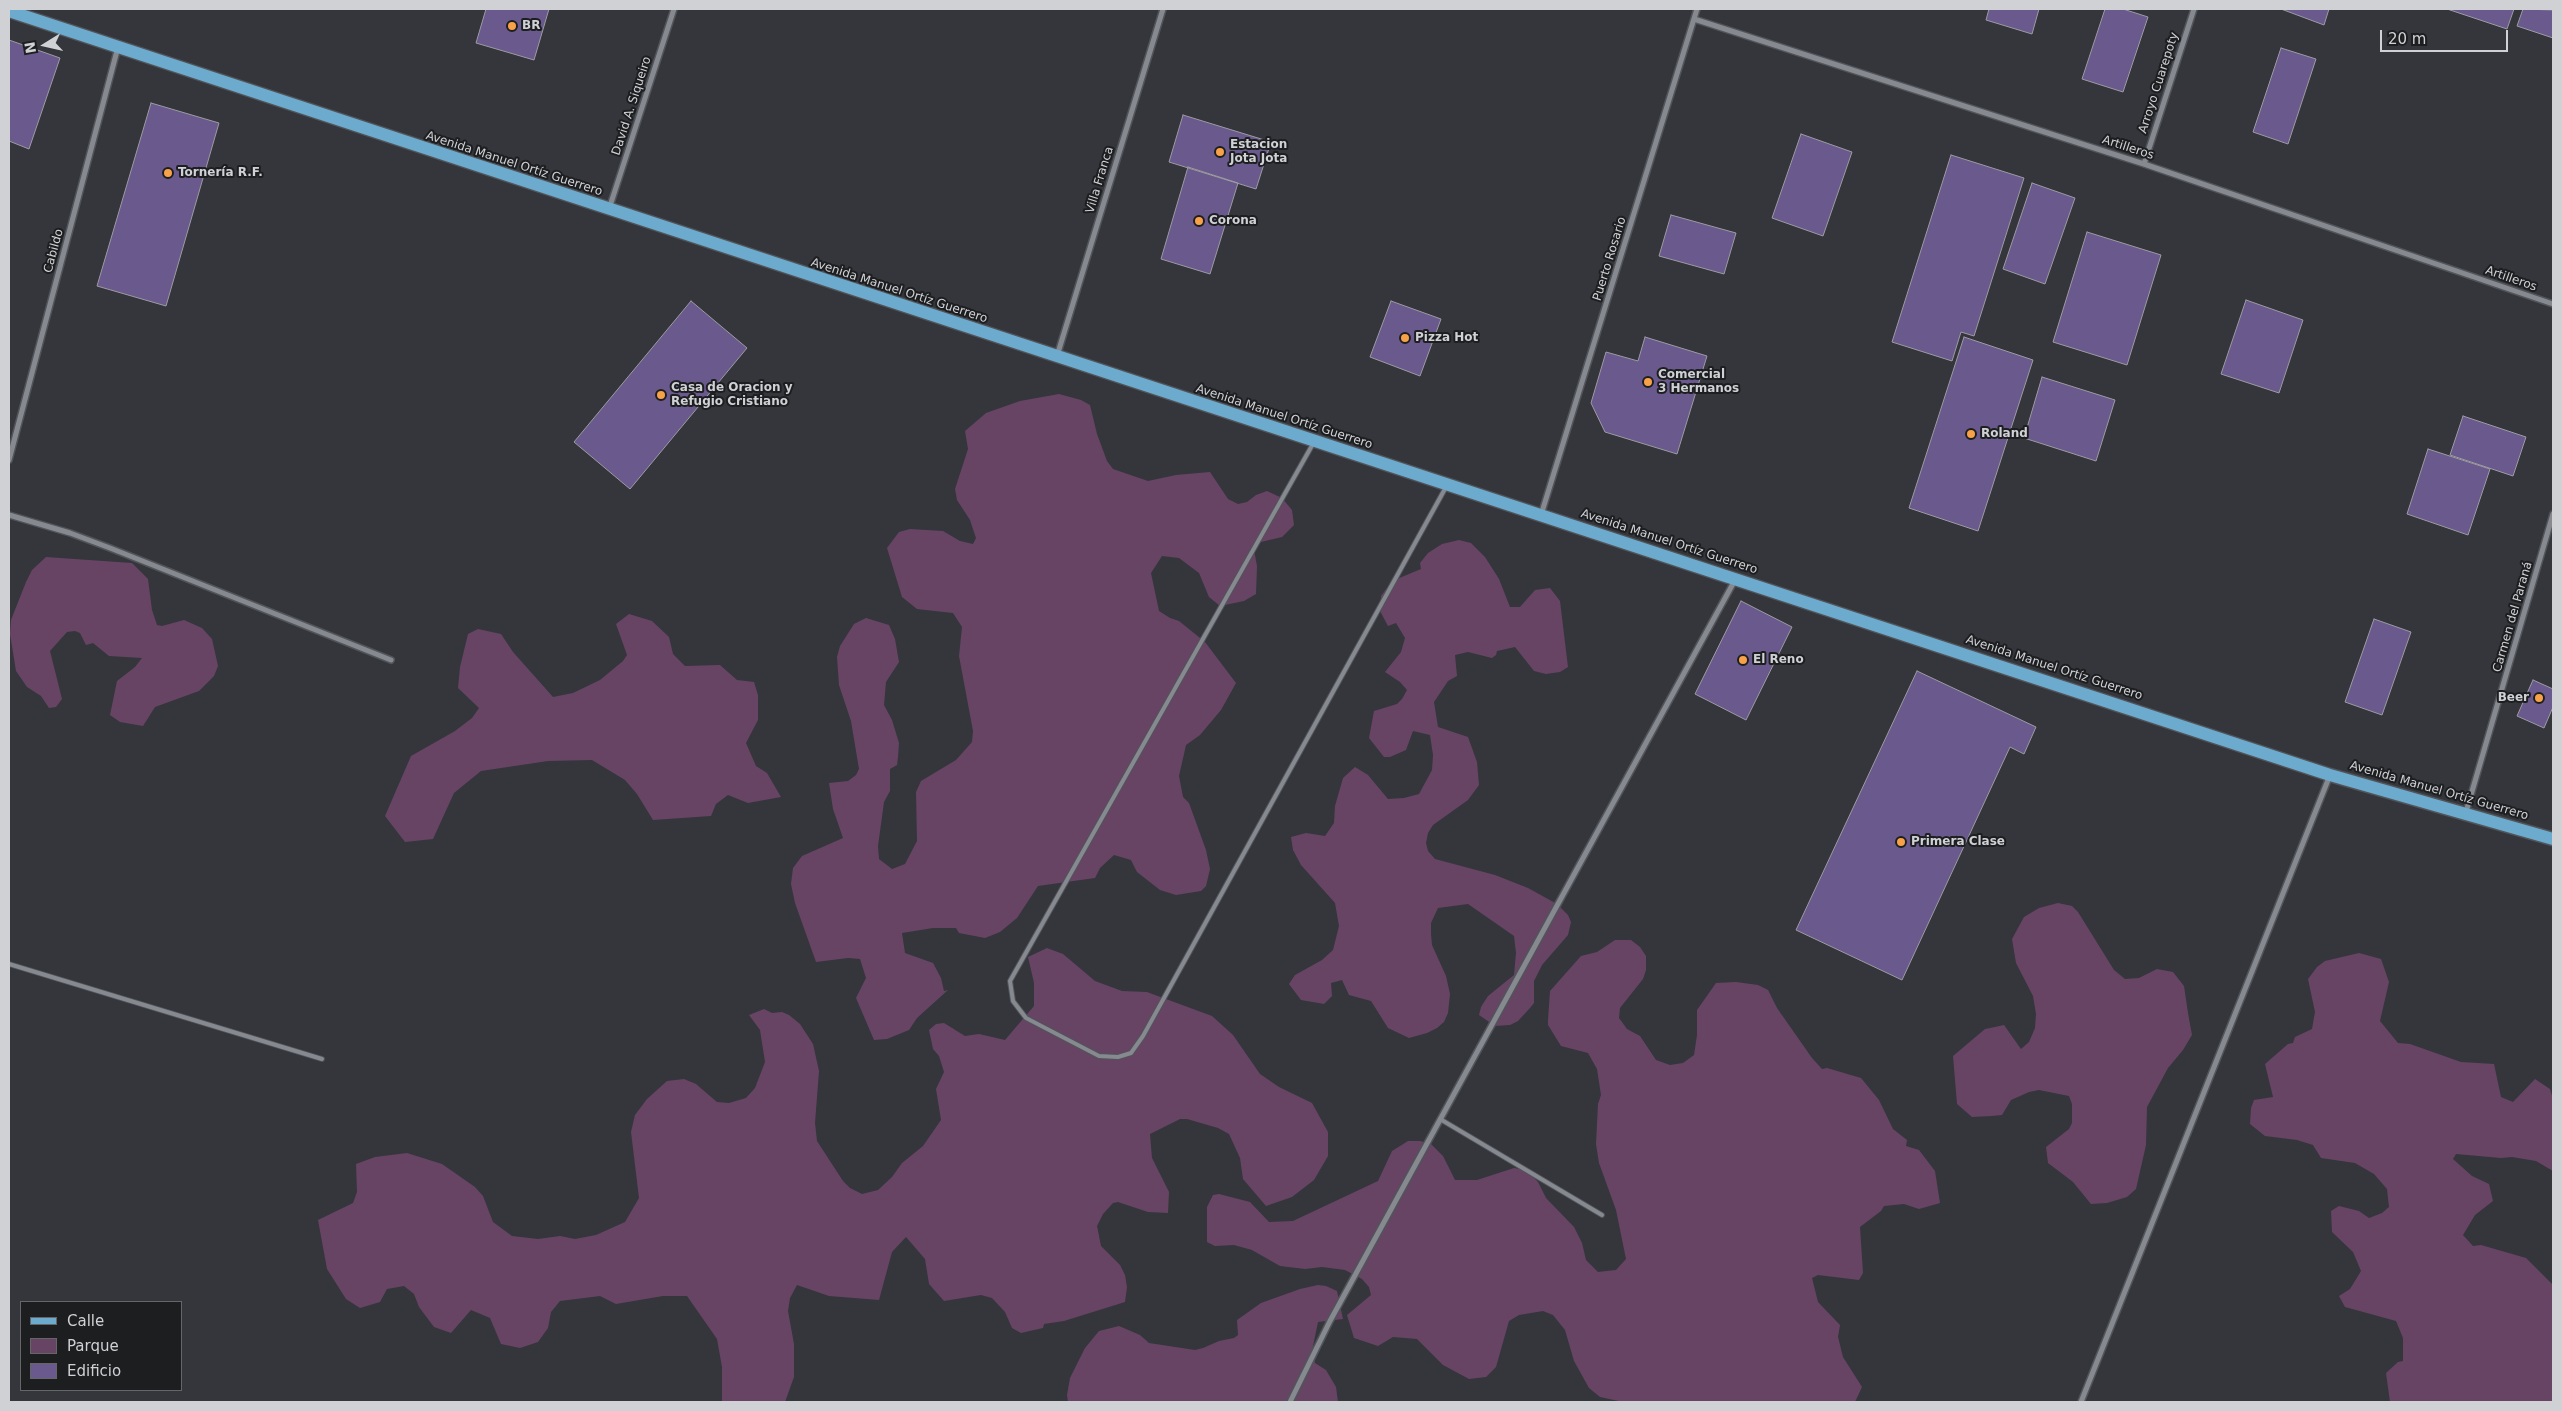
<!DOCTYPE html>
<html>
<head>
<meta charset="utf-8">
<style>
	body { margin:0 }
	#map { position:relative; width:2562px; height:1411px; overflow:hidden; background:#34363c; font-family:"DejaVu Sans",sans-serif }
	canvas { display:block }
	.frame { position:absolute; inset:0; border:10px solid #d0d1d5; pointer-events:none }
	.legend { position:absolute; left:20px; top:1301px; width:162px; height:90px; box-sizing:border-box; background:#1c1e20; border:1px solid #646668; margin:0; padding:6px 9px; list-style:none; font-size:15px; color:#d0d1d5 }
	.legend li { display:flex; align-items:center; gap:10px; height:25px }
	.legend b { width:25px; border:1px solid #646668 }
	.north { position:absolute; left:20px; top:20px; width:50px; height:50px; -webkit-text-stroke:4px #1c1e20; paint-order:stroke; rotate:260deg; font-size:14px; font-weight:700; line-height:20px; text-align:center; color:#d0d1d5 }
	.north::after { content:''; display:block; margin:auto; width:18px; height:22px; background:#d0d1d5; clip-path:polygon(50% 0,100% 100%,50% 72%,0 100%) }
	.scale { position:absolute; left:2380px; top:30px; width:128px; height:22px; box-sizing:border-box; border:2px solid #d0d1d5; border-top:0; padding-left:6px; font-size:15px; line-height:18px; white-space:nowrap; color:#d0d1d5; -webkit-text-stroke:4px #1c1e20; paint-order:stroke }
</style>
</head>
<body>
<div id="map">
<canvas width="2562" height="1411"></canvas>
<div class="frame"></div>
<ul class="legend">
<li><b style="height:6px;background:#6caace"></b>Calle</li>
<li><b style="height:14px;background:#674464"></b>Parque</li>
<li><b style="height:14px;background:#6a598c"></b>Edificio</li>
</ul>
<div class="north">N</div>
<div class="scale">20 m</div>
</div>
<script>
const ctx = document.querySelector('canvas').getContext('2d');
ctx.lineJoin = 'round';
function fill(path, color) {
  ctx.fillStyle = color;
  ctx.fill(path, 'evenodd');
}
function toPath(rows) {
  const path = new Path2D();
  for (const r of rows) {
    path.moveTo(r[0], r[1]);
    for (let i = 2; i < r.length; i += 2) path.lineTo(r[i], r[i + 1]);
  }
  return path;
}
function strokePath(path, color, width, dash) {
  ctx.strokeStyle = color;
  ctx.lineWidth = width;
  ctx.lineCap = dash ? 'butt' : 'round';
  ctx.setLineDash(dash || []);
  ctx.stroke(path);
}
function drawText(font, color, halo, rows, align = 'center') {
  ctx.font = font + ' "DejaVu Sans",sans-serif';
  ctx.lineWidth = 4;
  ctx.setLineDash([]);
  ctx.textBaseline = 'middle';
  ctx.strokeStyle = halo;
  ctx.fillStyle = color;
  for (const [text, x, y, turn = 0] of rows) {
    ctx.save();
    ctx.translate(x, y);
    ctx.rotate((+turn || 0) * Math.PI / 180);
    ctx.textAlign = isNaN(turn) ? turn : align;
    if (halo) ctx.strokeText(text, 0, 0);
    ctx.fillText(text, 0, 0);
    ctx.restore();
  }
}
const green = toPath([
	[1059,394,1081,400,1090,405,1097,434,1107,461,1113,469,1148,481,1176,475,1210,472,1228,499,1238,504,1247,502,1256,495,1267,491,1282,498,1292,510,1294,525,1282,537,1261,542,1254,550,1257,566,1256,594,1244,601,1220,606,1209,597,1199,573,1179,558,1162,556,1151,573,1159,611,1170,618,1179,621,1205,642,1236,683,1221,710,1200,735,1186,745,1179,776,1183,797,1189,803,1206,850,1210,869,1206,886,1201,891,1176,895,1160,890,1137,872,1131,860,1114,855,1100,868,1095,878,1038,886,1017,918,1000,932,985,938,959,933,956,928,933,928,902,933,905,953,933,963,941,978,944,991,948,990,917,1018,909,1030,887,1039,874,1040,856,998,866,978,860,959,848,958,816,962,795,903,791,884,793,868,802,856,843,838,833,809,829,783,848,781,856,775,859,769,851,721,839,685,837,657,840,646,854,624,866,618,889,625,895,639,899,662,886,682,884,705,892,720,899,743,898,757,897,765,890,769,890,791,884,802,878,846,879,859,892,869,905,864,917,841,916,792,921,781,956,760,972,742,973,731,959,656,962,627,953,613,917,609,902,597,887,548,899,532,910,529,943,531,960,541,973,544,976,538,970,520,957,500,955,489,968,449,965,431,986,413,1020,401],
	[1459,540,1471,543,1485,557,1499,579,1510,607,1520,607,1535,590,1550,588,1560,601,1568,667,1560,672,1546,674,1534,671,1515,647,1497,651,1496,655,1492,658,1468,652,1455,655,1457,676,1448,681,1434,702,1438,727,1468,737,1477,762,1479,785,1468,800,1433,825,1428,833,1426,843,1428,851,1435,859,1495,875,1528,888,1557,904,1568,915,1571,922,1568,935,1542,965,1534,981,1534,1003,1530,1008,1518,1021,1510,1025,1495,1026,1479,1015,1481,1007,1488,996,1514,975,1516,953,1514,936,1468,904,1438,908,1431,923,1431,934,1432,945,1446,976,1450,994,1448,1013,1444,1022,1437,1028,1427,1033,1409,1038,1388,1028,1371,1001,1349,995,1342,980,1331,983,1332,996,1324,1004,1301,1000,1289,984,1295,975,1322,960,1333,950,1339,926,1335,903,1301,865,1293,850,1291,837,1306,833,1325,836,1334,823,1335,806,1343,778,1355,767,1368,775,1388,799,1404,798,1419,794,1432,770,1433,755,1430,735,1413,731,1406,750,1390,757,1384,757,1369,738,1374,711,1397,704,1402,699,1407,690,1400,682,1385,672,1401,652,1405,638,1396,623,1388,626,1380,611,1381,596,1392,581,1421,569,1420,563,1428,553,1442,544],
	[46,557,132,563,148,579,152,610,157,625,162,626,184,620,202,628,212,639,218,666,214,676,199,691,155,707,143,726,120,722,110,715,117,681,135,667,142,658,109,656,93,643,86,645,80,633,75,631,67,632,50,651,62,699,56,707,49,708,41,696,27,687,16,671,10,634,11,620,26,582,32,570],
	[629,614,652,621,669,637,673,654,685,666,720,665,737,680,754,682,758,695,758,720,746,743,756,766,767,773,781,797,748,803,728,795,716,804,711,816,653,820,637,794,625,780,592,760,548,761,481,771,454,793,433,839,405,842,385,816,411,756,455,731,472,718,479,708,458,688,460,667,468,634,478,629,501,634,513,652,553,697,573,693,600,680,623,661,627,655,616,624],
	[2058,903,2072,906,2078,912,2114,970,2125,979,2139,978,2157,969,2173,972,2184,986,2188,1013,2192,1035,2183,1050,2168,1068,2147,1107,2146,1145,2136,1189,2127,1197,2107,1203,2091,1204,2073,1182,2048,1163,2046,1147,2069,1129,2072,1123,2072,1104,2069,1096,2039,1090,2029,1092,2011,1100,2002,1115,1992,1116,1972,1117,1957,1104,1953,1056,1985,1029,1995,1027,2004,1025,2021,1049,2029,1042,2035,1028,2036,1014,2033,996,2016,963,2012,939,2024,917,2039,908],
	[1615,940,1631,940,1640,947,1646,956,1646,970,1643,979,1620,1008,1619,1018,1627,1029,1640,1036,1656,1060,1670,1065,1683,1063,1694,1055,1697,1035,1697,1010,1716,983,1736,982,1758,985,1768,990,1777,1008,1812,1058,1822,1069,1827,1068,1861,1078,1879,1100,1893,1129,1907,1140,1906,1146,1919,1150,1935,1171,1940,1203,1919,1209,1904,1204,1884,1206,1881,1211,1860,1227,1863,1273,1859,1280,1818,1275,1812,1278,1818,1302,1840,1325,1838,1337,1843,1357,1862,1387,1855,1402,1623,1402,1600,1397,1589,1388,1574,1361,1565,1330,1553,1315,1543,1311,1519,1315,1509,1321,1496,1367,1486,1377,1469,1379,1443,1365,1417,1339,1393,1337,1378,1346,1354,1338,1347,1315,1371,1295,1369,1287,1362,1279,1345,1270,1322,1267,1305,1269,1280,1266,1252,1250,1234,1245,1215,1246,1207,1242,1207,1207,1213,1195,1219,1194,1250,1202,1269,1222,1293,1221,1378,1181,1392,1151,1408,1141,1420,1141,1431,1144,1443,1156,1455,1180,1477,1180,1514,1168,1527,1170,1538,1182,1546,1198,1574,1227,1582,1243,1586,1260,1598,1272,1616,1270,1626,1259,1616,1210,1599,1163,1596,1144,1598,1104,1601,1095,1597,1069,1588,1053,1561,1046,1548,1025,1548,1020,1550,991,1581,956,1597,952],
	[1047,948,1063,954,1095,981,1122,991,1147,992,1212,1016,1233,1035,1260,1074,1279,1087,1312,1103,1328,1132,1328,1156,1314,1180,1292,1197,1266,1206,1243,1179,1240,1158,1229,1134,1218,1128,1187,1119,1180,1119,1150,1134,1152,1158,1169,1192,1168,1213,1148,1212,1118,1202,1113,1203,1103,1214,1097,1226,1101,1246,1120,1265,1125,1275,1127,1287,1125,1302,1064,1321,1044,1324,1043,1328,1021,1333,1012,1328,1005,1312,992,1298,981,1295,944,1301,929,1284,925,1259,906,1237,892,1252,879,1300,829,1296,797,1285,790,1298,788,1311,794,1344,794,1377,785,1402,722,1402,722,1367,717,1339,687,1296,663,1296,616,1304,600,1296,560,1301,551,1312,548,1328,538,1342,520,1348,501,1344,490,1318,471,1310,451,1333,434,1327,419,1307,414,1294,404,1286,387,1289,380,1302,360,1308,346,1299,327,1269,318,1220,353,1203,357,1192,356,1164,375,1157,407,1153,442,1164,475,1187,483,1196,493,1222,512,1236,538,1239,560,1236,575,1239,596,1235,625,1222,639,1198,631,1132,635,1115,647,1099,667,1081,684,1079,696,1084,717,1102,729,1103,746,1098,755,1088,765,1062,760,1030,749,1015,764,1009,772,1013,782,1012,789,1015,800,1024,813,1044,819,1071,815,1123,817,1141,843,1181,850,1188,862,1194,878,1190,892,1177,902,1163,923,1146,941,1120,936,1089,944,1072,939,1056,933,1049,929,1030,936,1024,944,1023,965,1036,979,1034,1005,1040,1034,1006,1034,983,1028,957],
	[2359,953,2381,959,2389,982,2380,1021,2398,1043,2410,1044,2461,1062,2494,1064,2501,1097,2513,1102,2535,1079,2550,1089,2553,1099,2553,1171,2536,1161,2512,1157,2501,1158,2456,1154,2453,1159,2472,1176,2489,1184,2493,1201,2475,1215,2463,1235,2473,1246,2481,1245,2526,1258,2553,1285,2553,1402,2390,1402,2386,1373,2398,1362,2403,1361,2403,1338,2396,1321,2345,1307,2339,1296,2350,1289,2361,1271,2353,1252,2332,1232,2331,1211,2339,1206,2359,1211,2369,1218,2382,1213,2389,1207,2387,1189,2374,1174,2355,1163,2321,1158,2313,1145,2297,1140,2265,1136,2250,1124,2251,1108,2254,1100,2273,1097,2265,1064,2288,1044,2293,1043,2295,1037,2312,1029,2315,1012,2308,979,2317,967,2325,961],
	[1318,1285,1326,1286,1337,1291,1341,1310,1343,1319,1318,1322,1312,1351,1315,1363,1326,1370,1336,1387,1338,1402,1068,1402,1067,1395,1070,1378,1085,1348,1099,1331,1119,1326,1140,1335,1149,1343,1195,1350,1203,1348,1219,1341,1234,1338,1238,1335,1237,1320,1261,1303,1300,1289]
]);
const building = toPath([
	[486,9,549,9,534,60,476,43,486,9],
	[1989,9,2039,9,2032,34,1986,20,1989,9],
	[2105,9,2123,9,2148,17,2123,92,2082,79,2105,9],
	[2281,9,2329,9,2324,25,2281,9],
	[2447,9,2514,9,2507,29,2447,9],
	[2523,9,2553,10,2553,38,2517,26,2523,9],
	[9,40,60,58,29,149,9,141,9,40],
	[2281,48,2316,59,2288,144,2253,132,2281,48],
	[151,103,219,123,166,306,97,286,151,103],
	[1183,115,1271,142,1256,189,1169,162,1183,115],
	[1801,134,1852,152,1823,236,1772,218,1801,134],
	[1951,155,2024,178,1974,336,1961,332,1952,361,1892,342,1951,155],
	[1188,167,1238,183,1210,274,1161,259,1188,167],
	[2032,183,2075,198,2045,284,2003,269,2032,183],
	[1671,215,1736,233,1724,274,1659,256,1671,215],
	[2087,232,2161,255,2127,365,2053,342,2087,232],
	[2246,300,2303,320,2279,393,2221,374,2246,300],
	[691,301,747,348,630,489,574,442,691,301],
	[1391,301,1441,319,1420,376,1370,357,1391,301],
	[1645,337,1707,356,1677,454,1605,432,1591,403,1606,352,1638,361,1645,337],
	[1964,337,2033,360,1978,531,1909,508,1964,337],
	[2042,377,2115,400,2096,461,2024,438,2042,377],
	[2463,416,2526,437,2513,476,2450,455,2463,416],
	[2428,449,2490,469,2468,535,2407,514,2428,449],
	[1741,601,1792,627,1746,720,1695,694,1741,601],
	[2374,619,2411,632,2382,715,2345,702,2374,619],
	[1917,671,2036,727,2024,754,2010,747,1902,980,1796,930,1917,671],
	[2533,680,2553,689,2553,707,2544,728,2517,716,2533,680]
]);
const service = toPath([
	[1314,442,1010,981,1013,1001,1026,1018,1099,1056,1118,1057,1131,1053,1143,1036,1446,487],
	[9,964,322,1059],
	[1440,1119,1602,1215]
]);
const minor = toPath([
	[1694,19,2144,164,2553,304],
	[2144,164,2194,9],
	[609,209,674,9],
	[1057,356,1163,9],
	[9,460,118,47],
	[9,515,70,533,110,548,391,660],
	[1541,515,1697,9],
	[2466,812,2553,514],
	[1290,1402,1330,1321,1735,580],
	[2081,1402,2330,775]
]);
const primary = toPath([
	[9,11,2330,775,2553,839]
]);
const markers = [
	[512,26,5,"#f7a248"],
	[1220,152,5,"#f7a248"],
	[168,173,5,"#f7a248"],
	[1199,221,5,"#f7a248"],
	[1405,338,5,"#f7a248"],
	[1648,382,5,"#f7a248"],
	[661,395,5,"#f7a248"],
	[1971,434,5,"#f7a248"],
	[1743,660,5,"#f7a248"],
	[2539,698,5,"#f7a248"],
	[1901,842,5,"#f7a248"]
];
const poiNames = [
	["BR",522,26],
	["Estacion",1230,145],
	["Jota Jota",1230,159],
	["Tornería R.F.",178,173],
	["Corona",1209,221],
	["Pizza Hot",1415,338],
	["Comercial",1658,375],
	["3 Hermanos",1658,389],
	["Casa de Oracion y",671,388],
	["Refugio Cristiano",671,402],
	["Roland",1981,434],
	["El Reno",1753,660],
	["Beer",2529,698,"right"],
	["Primera Clase",1911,842]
];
const streetNames = [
	["Arroyo Cuarepoty",2159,83,-72],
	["David A. Siqueiro",632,106,-72],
	["Artilleros",2128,148,18],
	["Avenida Manuel Ortíz Guerrero",514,164,18],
	["Villa Franca",1100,180,-73],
	["Cabildo",54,251,-75],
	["Puerto Rosario",1610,259,-73],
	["Artilleros",2511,279,19],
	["Avenida Manuel Ortíz Guerrero",899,291,18],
	["Avenida Manuel Ortíz Guerrero",1284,417,18],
	["Avenida Manuel Ortíz Guerrero",1669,542,18],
	["Carmen del Paraná",2513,617,-74],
	["Avenida Manuel Ortíz Guerrero",2054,668,18],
	["Avenida Manuel Ortíz Guerrero",2439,791,16]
];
fill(green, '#674464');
fill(building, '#6a598c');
strokePath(building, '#9d9ba3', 1);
strokePath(service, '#515458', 6);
strokePath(minor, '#515458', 8);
strokePath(primary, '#515458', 15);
strokePath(service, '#868990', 4);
strokePath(minor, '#868990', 5);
strokePath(primary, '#6caace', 12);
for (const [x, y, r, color] of markers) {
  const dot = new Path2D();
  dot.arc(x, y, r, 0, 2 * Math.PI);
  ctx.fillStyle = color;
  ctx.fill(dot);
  strokePath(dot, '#1c1e20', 2);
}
drawText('bold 12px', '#d0d1d5', '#1c1e20', poiNames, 'left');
drawText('12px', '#d0d1d5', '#1c1e20', streetNames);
</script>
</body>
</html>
